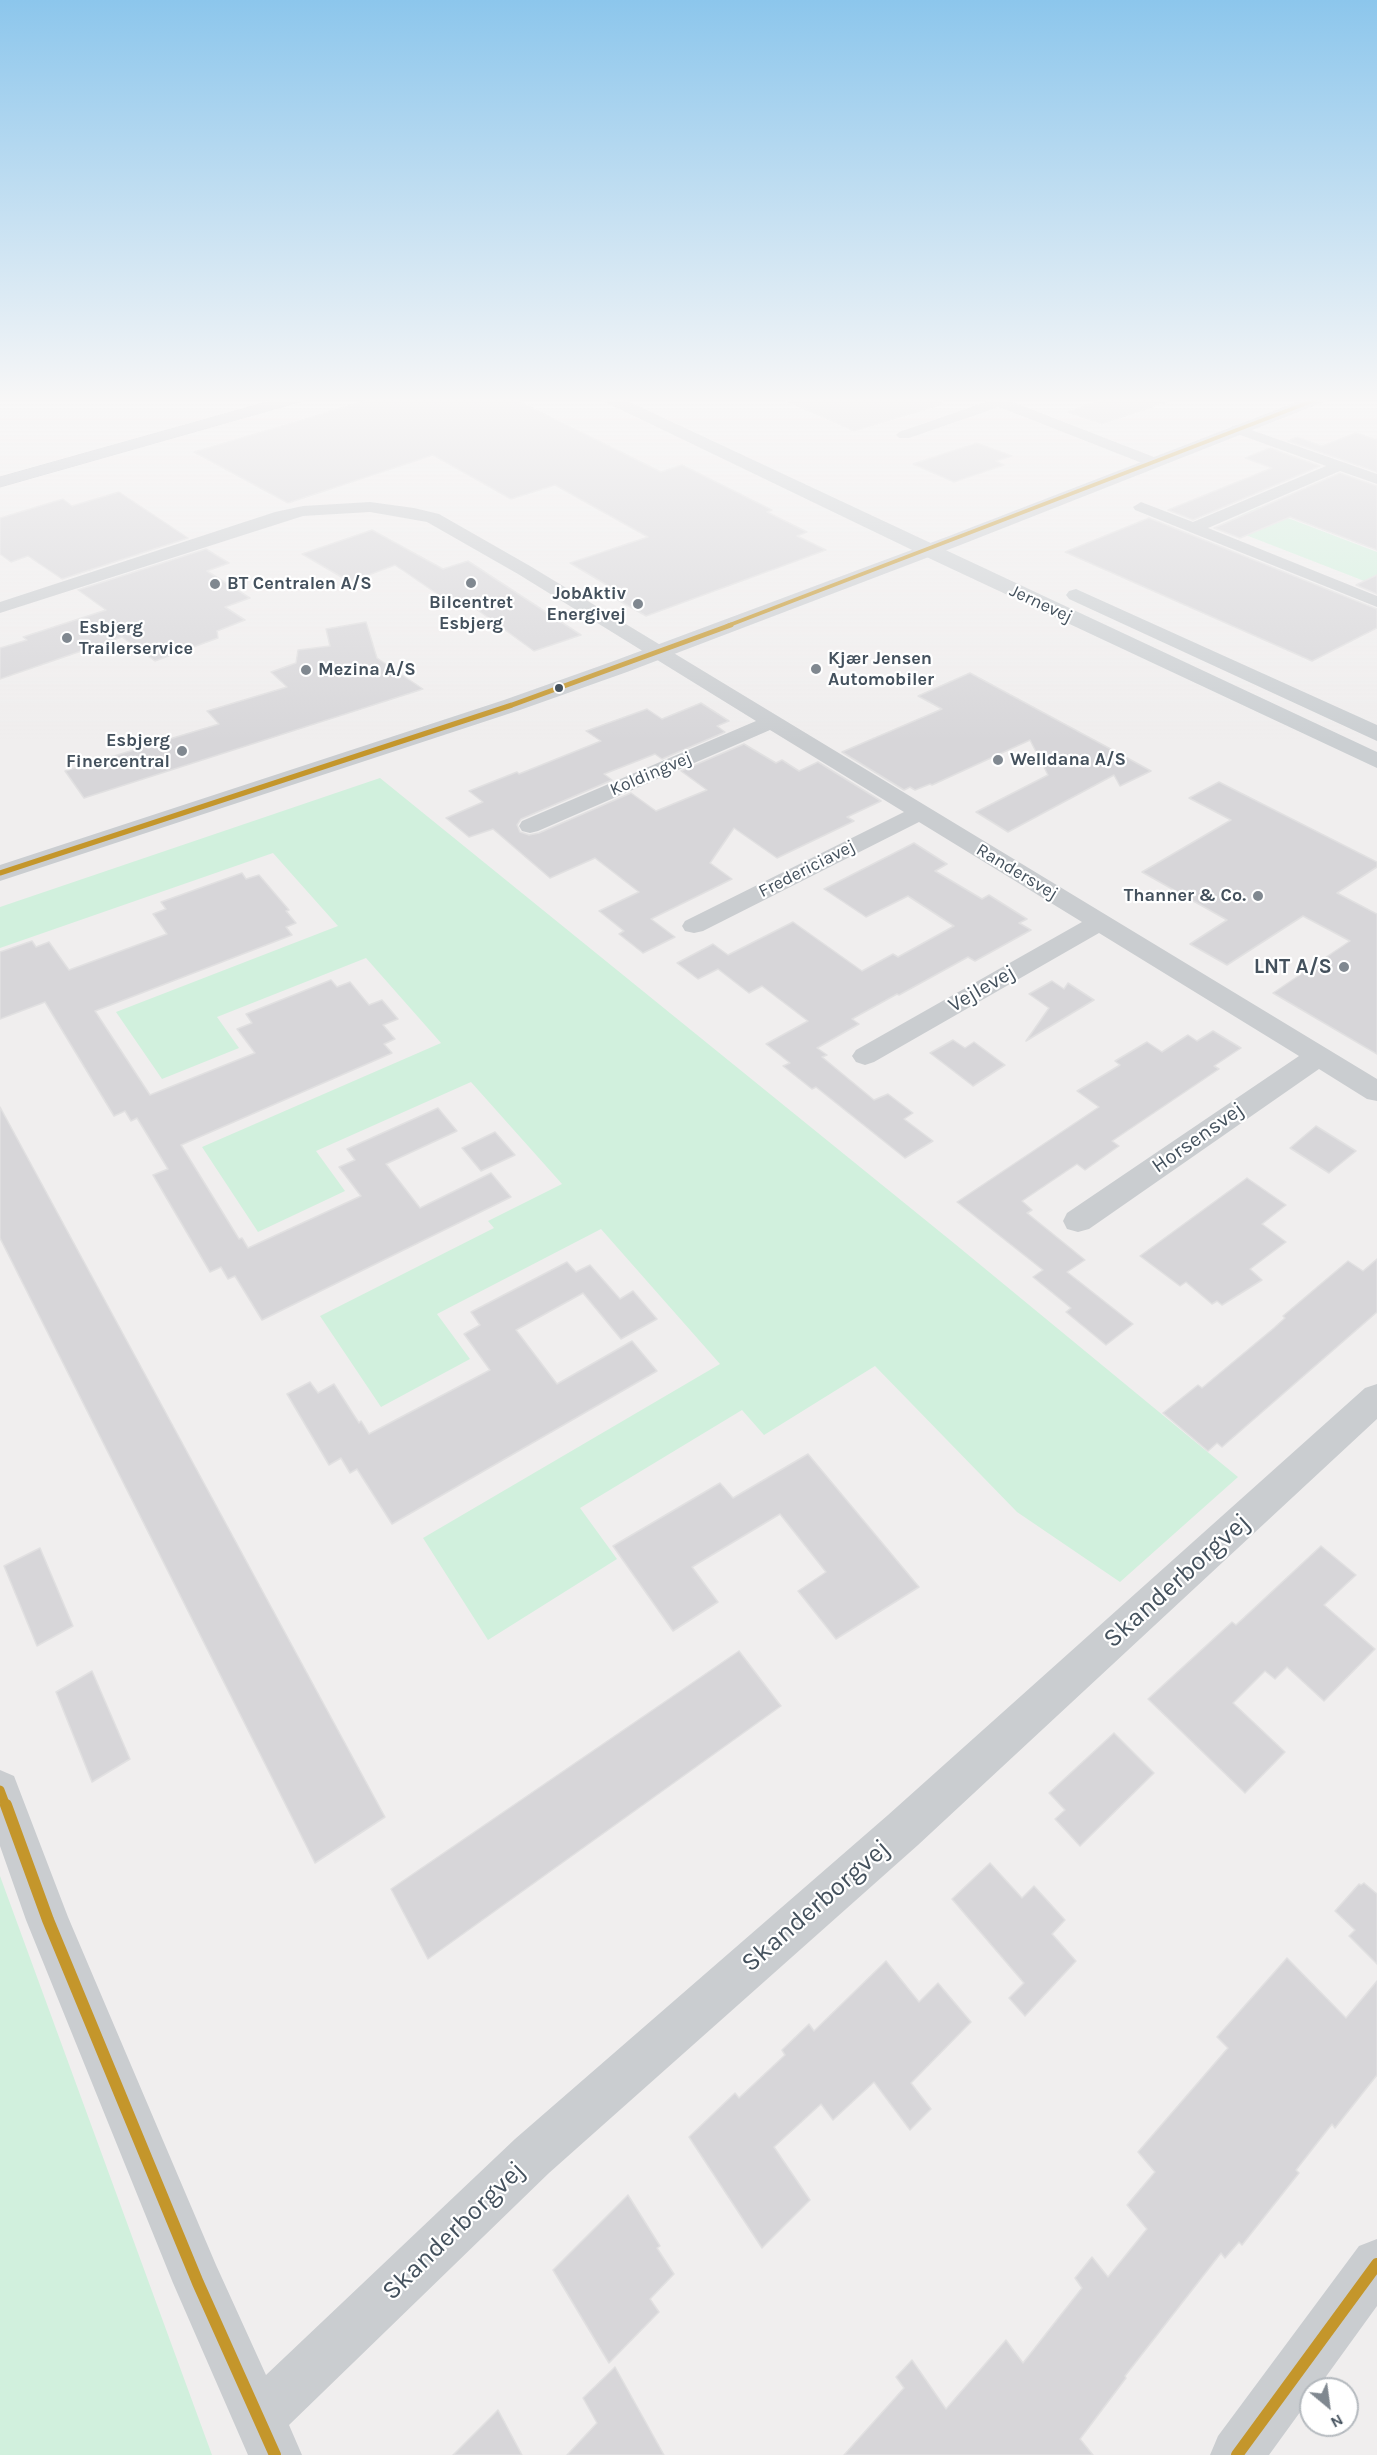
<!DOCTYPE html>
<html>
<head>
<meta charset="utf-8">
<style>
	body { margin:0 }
	#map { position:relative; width:1377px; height:2455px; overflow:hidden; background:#f0eeee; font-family:Karla,sans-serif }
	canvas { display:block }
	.north { position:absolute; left:1299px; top:2377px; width:60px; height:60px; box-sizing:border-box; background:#fff; border:2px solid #b4b9be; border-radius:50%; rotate:151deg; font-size:16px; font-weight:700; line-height:24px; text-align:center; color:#44515d }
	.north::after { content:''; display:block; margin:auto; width:21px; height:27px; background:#808890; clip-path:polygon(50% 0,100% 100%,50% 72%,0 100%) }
</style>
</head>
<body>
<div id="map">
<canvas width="1377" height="2455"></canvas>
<div class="north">N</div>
</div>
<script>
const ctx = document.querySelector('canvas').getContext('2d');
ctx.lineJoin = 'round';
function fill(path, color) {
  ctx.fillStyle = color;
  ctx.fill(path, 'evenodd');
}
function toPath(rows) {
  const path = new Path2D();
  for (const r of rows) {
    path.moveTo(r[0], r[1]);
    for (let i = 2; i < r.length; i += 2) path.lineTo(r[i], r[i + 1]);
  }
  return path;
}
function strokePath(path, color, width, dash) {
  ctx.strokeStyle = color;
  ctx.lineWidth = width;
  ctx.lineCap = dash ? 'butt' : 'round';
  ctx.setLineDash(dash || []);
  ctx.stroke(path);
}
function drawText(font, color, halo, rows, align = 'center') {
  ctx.font = font + ' Karla,sans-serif';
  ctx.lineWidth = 4.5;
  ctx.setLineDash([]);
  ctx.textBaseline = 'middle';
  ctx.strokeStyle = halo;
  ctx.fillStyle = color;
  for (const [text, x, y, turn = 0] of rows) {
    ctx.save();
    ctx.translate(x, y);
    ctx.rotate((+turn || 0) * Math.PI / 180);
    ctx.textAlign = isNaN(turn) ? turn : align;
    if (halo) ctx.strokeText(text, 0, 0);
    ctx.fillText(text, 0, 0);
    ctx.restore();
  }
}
const green = toPath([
	[1259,507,1377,552,1377,586,1220,525],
	[380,778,955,1244,1238,1477,1120,1582,1017,1512,875,1366,764,1435,742,1410,580,1508,617,1559,488,1640,423,1538,720,1364,601,1229,437,1314,470,1359,381,1407,320,1316,494,1228,488,1221,562,1184,471,1082,316,1151,345,1191,258,1232,202,1147,441,1043,366,958,217,1017,239,1048,162,1079,116,1012,338,926,273,853,0,948,0,907],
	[0,1876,212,2455,0,2455]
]);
const building = toPath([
	[376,398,512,398,661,472,682,465,772,510,767,512,807,532,797,536,826,550,646,616,618,600,627,597,570,563,648,537,555,485,511,499,433,455,288,503,194,452,376,398],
	[781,398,941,398,942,404,854,431,781,398],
	[1108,398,1167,398,1168,401,1102,424,1068,412,1108,398],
	[1356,433,1377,440,1377,472,1288,441,1297,437,1322,446,1356,433],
	[977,443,1012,456,996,461,1004,465,954,482,913,464,977,443],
	[1270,448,1320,466,1193,520,1168,510,1272,468,1245,458,1270,448],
	[1340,473,1377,486,1377,550,1290,517,1240,538,1214,528,1340,473],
	[119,492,188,538,62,579,28,556,11,562,0,554,0,518,63,499,72,506,119,492],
	[1149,518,1377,609,1377,628,1312,661,1065,552,1149,518],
	[372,530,443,569,468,561,581,635,534,651,461,598,449,602,395,565,350,582,302,554,372,530],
	[206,549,229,563,207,571,250,598,225,607,245,620,217,631,218,638,155,661,122,637,0,679,0,648,27,640,23,637,106,610,78,590,206,549],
	[1377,575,1377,594,1356,585,1377,575],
	[366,622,377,658,423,689,84,798,65,771,219,724,207,711,287,687,271,672,296,663,298,650,330,646,326,629,366,622],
	[970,673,1131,760,1151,771,1120,786,1114,775,1008,832,976,812,1048,775,1030,740,932,785,930,784,915,790,910,787,904,790,842,752,942,709,918,696,970,673],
	[701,703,729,721,717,726,725,732,662,759,655,754,604,774,612,780,521,819,517,825,520,832,529,835,539,833,631,793,656,811,707,790,681,771,744,744,776,763,782,760,799,771,818,762,881,801,847,817,854,821,777,858,734,828,710,863,732,879,651,919,675,937,643,953,619,934,624,931,599,911,639,892,595,858,550,878,493,829,469,837,446,818,483,802,469,791,517,772,519,774,601,741,586,731,647,709,662,719,701,703],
	[1219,782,1377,862,1377,867,1337,893,1377,914,1377,1054,1273,993,1350,941,1303,916,1227,965,1190,944,1227,920,1142,872,1231,820,1189,798,1219,782],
	[914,843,947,864,935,871,982,899,989,895,1027,919,1019,923,1031,930,975,961,968,957,899,995,897,994,852,1019,859,1024,817,1048,827,1055,822,1057,874,1100,888,1094,913,1113,904,1119,933,1141,905,1158,816,1087,812,1089,783,1066,790,1063,766,1044,808,1021,762,986,749,993,718,969,698,979,677,963,713,944,728,955,793,922,862,971,893,954,898,957,954,926,908,896,866,917,824,889,914,843],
	[242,873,246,879,259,875,289,910,286,911,296,923,286,927,292,935,95,1011,150,1095,255,1053,237,1029,252,1023,246,1014,331,980,337,987,350,982,369,1005,382,1000,398,1019,383,1025,395,1039,384,1044,392,1053,181,1145,239,1239,242,1238,248,1248,361,1196,339,1167,355,1160,347,1149,438,1108,457,1131,386,1164,420,1208,491,1173,511,1197,262,1320,235,1276,228,1279,221,1267,210,1272,153,1175,168,1169,137,1118,131,1121,125,1111,114,1116,45,1002,0,1019,0,952,32,941,36,947,49,942,69,970,167,934,153,914,166,909,161,902,242,873],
	[1052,981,1064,989,1068,983,1094,1000,1026,1041,1049,1008,1029,994,1052,981],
	[1213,1031,1241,1048,1214,1066,1219,1069,1112,1141,1119,1146,1085,1170,1077,1164,1022,1201,1032,1210,1027,1213,1085,1260,1067,1272,1133,1324,1106,1345,1066,1312,1071,1308,1033,1277,1043,1270,957,1202,1099,1107,1077,1091,1120,1065,1115,1061,1147,1042,1162,1052,1188,1035,1197,1041,1213,1031],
	[953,1040,965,1048,974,1042,1005,1065,973,1086,930,1053,953,1040],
	[0,1107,385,1817,315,1863,0,1238,0,1107],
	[1316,1126,1356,1151,1329,1173,1290,1148,1316,1126],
	[495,1132,515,1155,481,1171,462,1148,495,1132],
	[1247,1178,1286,1205,1262,1224,1286,1242,1250,1269,1262,1280,1222,1305,1217,1301,1212,1304,1186,1282,1180,1286,1140,1256,1247,1178],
	[1377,1259,1377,1312,1222,1447,1217,1443,1208,1451,1163,1413,1198,1385,1202,1388,1274,1328,1285,1318,1283,1316,1348,1261,1363,1271,1377,1259],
	[567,1262,576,1272,590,1265,620,1299,633,1291,657,1319,621,1339,583,1293,516,1330,557,1384,632,1341,657,1371,392,1524,357,1469,350,1473,341,1458,329,1465,287,1394,310,1382,318,1393,334,1384,359,1423,361,1421,369,1434,490,1370,464,1334,480,1325,471,1312,567,1262],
	[808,1454,919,1587,836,1639,798,1591,826,1572,780,1514,692,1567,718,1602,673,1631,613,1546,720,1483,733,1498,808,1454],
	[1321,1546,1356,1575,1324,1605,1375,1649,1324,1701,1287,1667,1275,1679,1265,1671,1233,1703,1285,1752,1245,1793,1148,1699,1232,1622,1236,1625,1321,1546],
	[40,1548,73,1626,37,1646,4,1566,40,1548],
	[739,1651,781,1706,428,1959,391,1889,739,1651],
	[92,1671,130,1759,92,1782,56,1692,92,1671],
	[1114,1733,1154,1773,1080,1846,1055,1819,1065,1810,1049,1793,1114,1733],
	[990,1863,1022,1898,1034,1886,1065,1920,1052,1934,1076,1961,1025,2016,1009,1998,1024,1983,952,1899,990,1863],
	[1364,1883,1377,1894,1377,1964,1349,1936,1355,1930,1335,1911,1359,1884,1361,1885,1364,1883],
	[1287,1958,1346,2018,1377,1981,1377,2075,1335,2128,1332,2124,1296,2170,1299,2173,1242,2245,1239,2242,1225,2258,1221,2253,1125,2376,1126,2378,1080,2439,1093,2455,844,2455,904,2388,896,2377,912,2360,946,2409,1006,2340,1023,2363,1082,2288,1075,2278,1092,2257,1108,2277,1147,2229,1127,2205,1155,2172,1138,2152,1228,2048,1217,2037,1287,1958],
	[886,1961,919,2002,938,1983,971,2022,911,2083,931,2109,910,2130,874,2082,833,2120,821,2104,774,2147,810,2200,762,2248,689,2137,735,2093,739,2098,785,2055,782,2050,809,2024,814,2031,886,1961],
	[628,2195,660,2246,657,2248,674,2274,650,2299,659,2312,609,2363,553,2270,628,2195],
	[615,2367,664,2455,567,2455,597,2423,583,2398,615,2367],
	[498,2410,522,2455,453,2455,498,2410]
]);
const minor = toPath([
	[981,398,1005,399,1159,459,1161,462,1153,467,1147,465,999,407,909,438,899,438,896,435,899,432,986,402,981,398],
	[1237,425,1377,474,1377,484,1340,471,1208,528,1377,596,1377,607,1135,510,1133,507,1141,502,1193,522,1326,466,1232,432,1230,429,1232,426,1237,425],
	[370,502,414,508,439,514,530,566,1377,1079,1377,1101,1367,1099,1319,1069,1089,1229,1078,1232,1067,1229,1063,1221,1067,1213,1299,1056,1099,933,874,1062,865,1065,856,1062,852,1056,856,1050,1082,922,919,822,703,931,694,933,685,931,682,926,685,921,904,812,770,730,538,831,530,833,522,831,519,826,522,821,756,721,518,574,427,522,370,512,303,516,0,613,0,602,275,512,303,506,370,502],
	[1377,1384,1377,1419,918,1845,549,2173,289,2425,302,2455,248,2455,173,2283,26,1920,0,1846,0,1770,14,1776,68,1917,216,2265,266,2375,515,2139,888,1815,1365,1388,1377,1384],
	[1377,2239,1377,2306,1317,2389,1311,2389,1311,2397,1269,2455,1210,2455,1218,2436,1359,2246,1377,2239]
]);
const tertiary = toPath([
	[1307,398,1328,398,1326,401,963,544,627,672,520,710,0,881,0,865,504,700,611,662,949,536,1307,398]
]);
const secondary = toPath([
	[601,398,621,398,1377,752,1377,768,935,561,603,401,601,398],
	[1076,589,1377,725,1377,741,1069,599,1066,595,1069,591,1076,589]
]);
const trunk = toPath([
	[281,398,305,398,303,401,0,487,0,477,281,398]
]);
const bus1Far3 = toPath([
	[727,626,1320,398]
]);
const bus1Far2 = toPath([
	[0,873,512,705,731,625]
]);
const bus1Far1 = toPath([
	[0,1790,6,1806]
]);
const bus1 = toPath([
	[6,1805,48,1920,198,2283,275,2455],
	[1237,2455,1377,2264]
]);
const markers = [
	[471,583,6,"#808890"],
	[215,584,6,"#808890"],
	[638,604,6,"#808890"],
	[67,638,6,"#808890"],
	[816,669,6,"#808890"],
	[306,670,6,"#808890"],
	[559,688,5,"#44515d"],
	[182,751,6,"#808890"],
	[998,760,6,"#808890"],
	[1258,896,6,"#808890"],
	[1344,967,6,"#808890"]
];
const farPoinames = [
	["BT Centralen A/S",227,584],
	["JobAktiv",626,594,"right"],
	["Energivej",626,615,"right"],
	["Bilcentret",471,603,"center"],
	["Esbjerg",471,624,"center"],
	["Esbjerg",79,628],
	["Trailerservice",79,649],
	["Kjær Jensen",828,659],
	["Automobiler",828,680],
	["Mezina A/S",318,670],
	["Esbjerg",170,741,"right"],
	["Finercentral",170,762,"right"],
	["Welldana A/S",1010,760],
	["Thanner & Co.",1246,896,"right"]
];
const farStreetnames = [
	["Jernevej",1041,604,25],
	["Koldingvej",651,774,-23],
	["Fredericiavej",807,869,-27],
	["Randersvej",1017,872,31]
];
const poiNames = [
	["LNT A/S",1332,967]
];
const streetNames = [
	["Vejlevej",982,989,-30],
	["Horsensvej",1198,1138,-35]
];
const nearStreetnames = [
	["Skanderborgvej",1177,1581,-42],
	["Skanderborgvej",816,1906,-41],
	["Skanderborgvej",454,2231,-44]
];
fill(green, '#d1f0dd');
fill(building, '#d7d6d9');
strokePath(building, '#e1e0e1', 1.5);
strokePath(trunk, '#b3b8bf', 1);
fill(minor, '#cacdd0');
fill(tertiary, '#cacdd0');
fill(secondary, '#cbcfd2');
fill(trunk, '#c0c4ca');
strokePath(bus1Far3, '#c4962b', 4);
strokePath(bus1Far2, '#c4962b', 5);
strokePath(bus1Far1, '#c4962b', 9);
strokePath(bus1, '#c4962b', 12);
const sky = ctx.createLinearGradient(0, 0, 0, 741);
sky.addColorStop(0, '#8cc6ec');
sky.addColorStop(0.54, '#f8f7f7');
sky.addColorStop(1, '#f8f7f700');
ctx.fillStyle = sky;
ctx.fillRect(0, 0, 1377, 741);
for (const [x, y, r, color] of markers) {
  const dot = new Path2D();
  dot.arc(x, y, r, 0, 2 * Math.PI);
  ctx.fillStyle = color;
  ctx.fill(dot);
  strokePath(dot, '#fff', 2);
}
drawText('bold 18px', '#44515d', '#fff', farPoinames, 'left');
drawText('18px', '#44515d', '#fff', farStreetnames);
drawText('bold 21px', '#44515d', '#fff', poiNames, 'right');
drawText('21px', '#44515d', '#fff', streetNames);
drawText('26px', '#44515d', '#fff', nearStreetnames);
</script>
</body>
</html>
